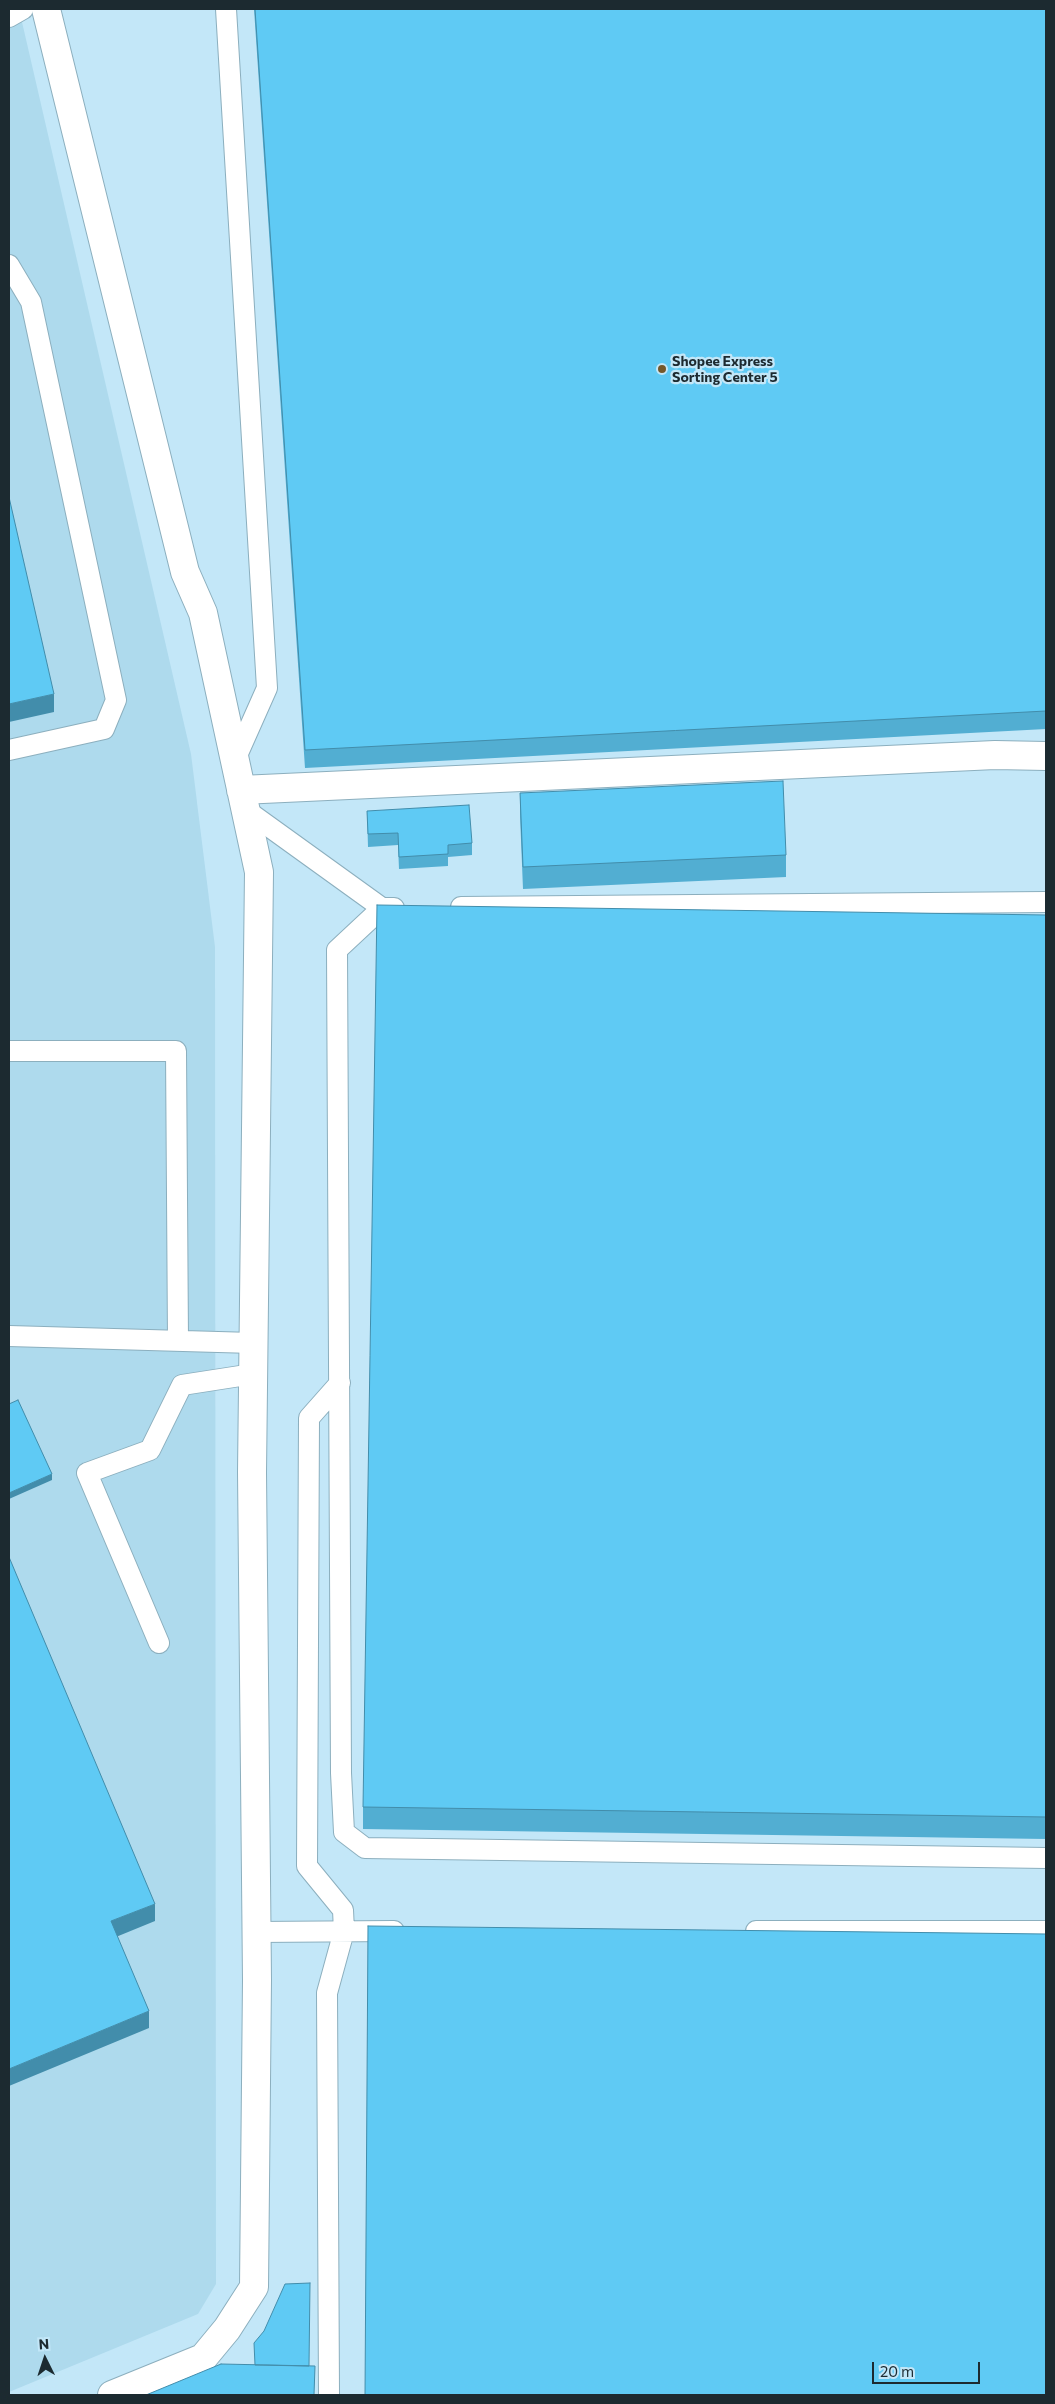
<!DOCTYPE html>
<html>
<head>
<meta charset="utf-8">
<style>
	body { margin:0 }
	#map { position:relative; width:1055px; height:2404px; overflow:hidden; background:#c3e7f8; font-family:Commissioner,sans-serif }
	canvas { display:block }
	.frame { position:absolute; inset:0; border:10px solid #1c2a30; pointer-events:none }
	.north { position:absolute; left:20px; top:2334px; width:50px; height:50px; -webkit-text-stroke:4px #c3e7f8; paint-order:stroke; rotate:356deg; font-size:14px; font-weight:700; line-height:20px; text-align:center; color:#1c2a30 }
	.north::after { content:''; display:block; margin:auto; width:18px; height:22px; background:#1c2a30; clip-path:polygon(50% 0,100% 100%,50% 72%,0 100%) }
	.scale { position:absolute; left:872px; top:2362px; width:108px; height:22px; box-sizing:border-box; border:2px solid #1c2a30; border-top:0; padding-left:6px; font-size:15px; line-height:18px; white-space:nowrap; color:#1c2a30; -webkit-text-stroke:4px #c3e7f8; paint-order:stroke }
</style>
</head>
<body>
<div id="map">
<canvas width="1055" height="2404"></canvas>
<div class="frame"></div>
<div class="north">N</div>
<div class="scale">20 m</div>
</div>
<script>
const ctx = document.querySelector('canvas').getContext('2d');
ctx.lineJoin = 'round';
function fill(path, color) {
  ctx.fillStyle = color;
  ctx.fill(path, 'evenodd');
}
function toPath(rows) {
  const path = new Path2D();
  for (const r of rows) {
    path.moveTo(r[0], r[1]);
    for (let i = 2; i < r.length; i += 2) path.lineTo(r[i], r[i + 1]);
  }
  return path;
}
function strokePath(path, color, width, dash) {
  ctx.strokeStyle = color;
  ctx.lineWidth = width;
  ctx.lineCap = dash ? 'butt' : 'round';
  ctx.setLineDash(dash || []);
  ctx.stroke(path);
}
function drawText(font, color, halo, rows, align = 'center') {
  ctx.font = font + ' Commissioner,sans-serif';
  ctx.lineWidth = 4.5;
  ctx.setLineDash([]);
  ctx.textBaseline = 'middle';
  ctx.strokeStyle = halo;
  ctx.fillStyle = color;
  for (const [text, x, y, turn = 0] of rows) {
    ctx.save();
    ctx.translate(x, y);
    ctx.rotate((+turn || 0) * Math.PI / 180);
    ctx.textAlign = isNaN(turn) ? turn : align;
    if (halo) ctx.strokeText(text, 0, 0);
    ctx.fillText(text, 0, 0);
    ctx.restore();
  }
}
const built = toPath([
	[9,9,19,9,191,754,215,947,216,2284,198,2314,9,2392]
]);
const service = toPath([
	[226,9,267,688,235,760],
	[9,17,23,9],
	[9,265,31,302,116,700,104,729,9,750],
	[246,810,382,908,394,908],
	[461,907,1046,902],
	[382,908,337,950,341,1773,344,1832,365,1848,1046,1858],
	[9,1051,176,1051,178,1341],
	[9,1336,253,1343],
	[159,1643,87,1473,150,1450,182,1385,253,1374],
	[756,1931,1046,1931],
	[256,1932,394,1931],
	[329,2395,327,1993,344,1931,343,1910,307,1866,309,1418,340,1383]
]);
const minor = toPath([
	[46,9,185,572,203,613,259,872,252,1472,257,1980,254,2287,227,2329,203,2358,112,2395],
	[241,790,995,755,1046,756]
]);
const wall = toPath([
	[254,9,1046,9,1046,729,305,768],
	[520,793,786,855,786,877,523,889,520,815],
	[367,811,472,843,472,855,448,857,448,866,399,869,398,845,368,847],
	[1046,915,1046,1839,363,1829,363,1807]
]);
const shadedWall = toPath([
	[54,694,54,712,9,722,9,704],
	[52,1474,52,1480,9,1499,9,1493],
	[155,1904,155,1921,111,1939,111,1921],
	[149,2011,149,2028,9,2086,9,2069]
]);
const building = toPath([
	[255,9,1046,9,1046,711,305,750,255,9],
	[9,497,54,694,9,704,9,497],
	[783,781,786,855,523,867,520,793,783,781],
	[469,805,472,843,448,845,448,854,399,857,398,833,368,834,367,811,469,805],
	[377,905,1046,915,1046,1817,363,1807,377,905],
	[18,1400,52,1474,9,1493,9,1404,18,1400],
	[9,1557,155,1904,111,1921,149,2011,9,2069,9,1557],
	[368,1926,1046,1934,1046,2395,365,2395,368,1926],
	[310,2283,309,2366,255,2365,254,2343,264,2331,285,2284,310,2283],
	[221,2364,315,2366,314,2395,146,2395,221,2364]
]);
const markers = [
	[662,369,5,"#74582a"]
];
const poiNames = [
	["Shopee Express",672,361],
	["Sorting Center 5",672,377]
];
fill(built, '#aedaed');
strokePath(service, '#8cafbe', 22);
strokePath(minor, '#8cafbe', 30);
strokePath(service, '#fff', 20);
strokePath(minor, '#fff', 28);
fill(wall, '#52aed2');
fill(shadedWall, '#428dab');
fill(building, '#5fcaf4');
strokePath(building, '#428dab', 1);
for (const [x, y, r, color] of markers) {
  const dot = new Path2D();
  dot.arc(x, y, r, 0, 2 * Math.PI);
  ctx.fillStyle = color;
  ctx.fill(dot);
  strokePath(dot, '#c3e7f8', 2);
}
drawText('bold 14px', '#1c2a30', '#c3e7f8', poiNames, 'left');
</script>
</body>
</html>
